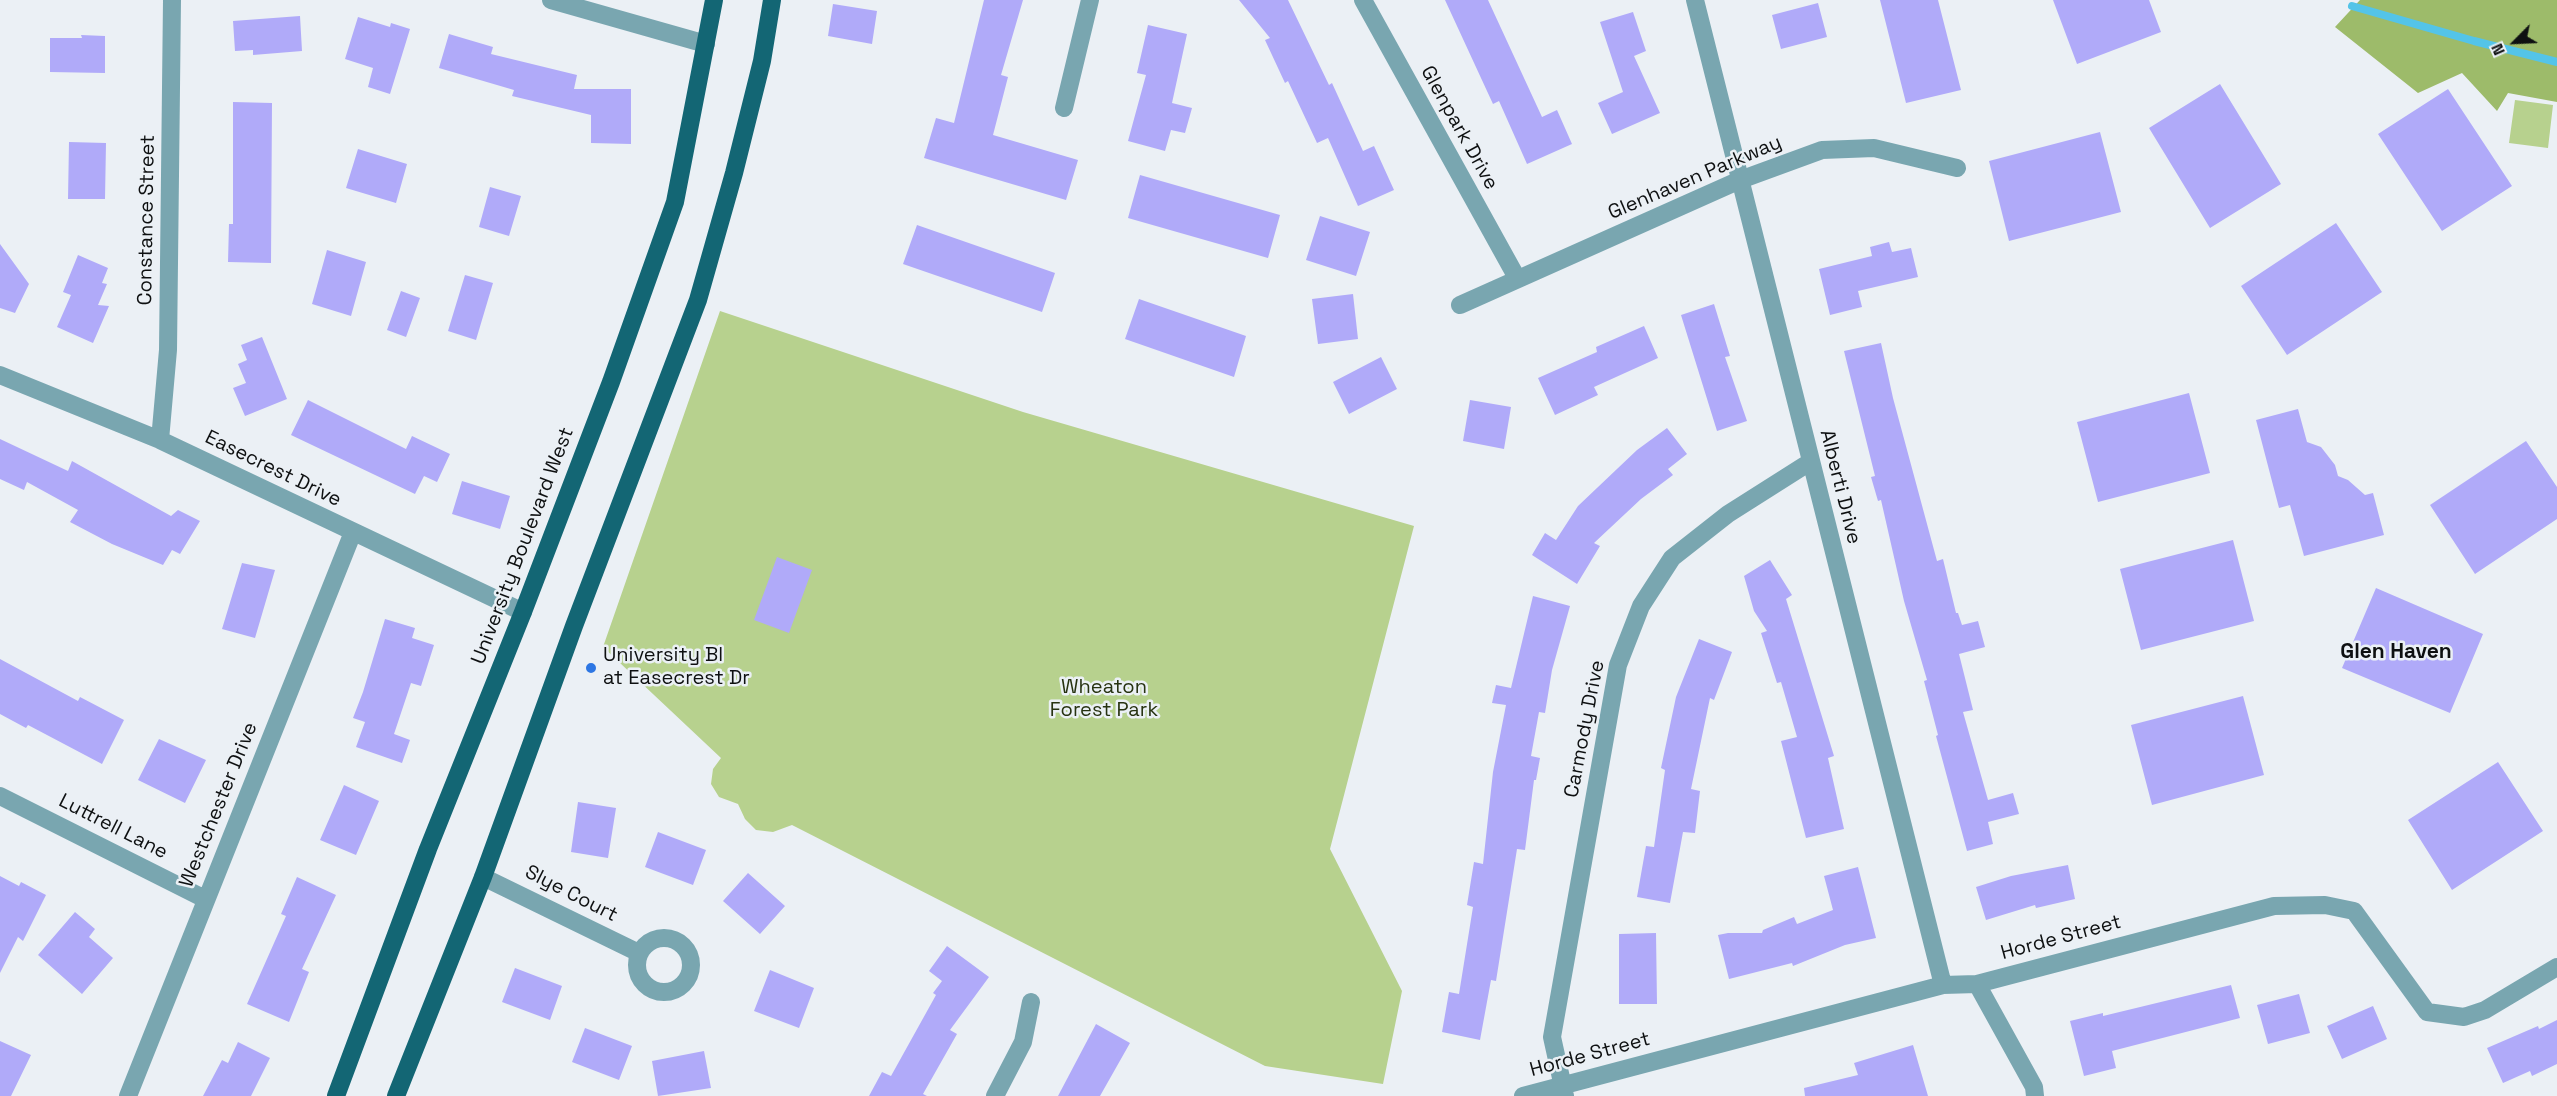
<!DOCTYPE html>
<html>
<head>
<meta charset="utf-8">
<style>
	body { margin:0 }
	#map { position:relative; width:2557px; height:1096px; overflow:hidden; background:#ebf0f5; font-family:"Space Grotesk",sans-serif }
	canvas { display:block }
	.north { position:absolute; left:2485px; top:12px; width:60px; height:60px; -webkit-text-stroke:4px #ebf0f5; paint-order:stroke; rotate:246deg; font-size:16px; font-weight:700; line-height:24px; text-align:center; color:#0e1011 }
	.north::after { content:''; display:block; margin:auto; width:21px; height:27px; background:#0e1011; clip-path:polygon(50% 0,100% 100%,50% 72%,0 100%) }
</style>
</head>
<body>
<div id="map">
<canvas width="2557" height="1096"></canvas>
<div class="north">N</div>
</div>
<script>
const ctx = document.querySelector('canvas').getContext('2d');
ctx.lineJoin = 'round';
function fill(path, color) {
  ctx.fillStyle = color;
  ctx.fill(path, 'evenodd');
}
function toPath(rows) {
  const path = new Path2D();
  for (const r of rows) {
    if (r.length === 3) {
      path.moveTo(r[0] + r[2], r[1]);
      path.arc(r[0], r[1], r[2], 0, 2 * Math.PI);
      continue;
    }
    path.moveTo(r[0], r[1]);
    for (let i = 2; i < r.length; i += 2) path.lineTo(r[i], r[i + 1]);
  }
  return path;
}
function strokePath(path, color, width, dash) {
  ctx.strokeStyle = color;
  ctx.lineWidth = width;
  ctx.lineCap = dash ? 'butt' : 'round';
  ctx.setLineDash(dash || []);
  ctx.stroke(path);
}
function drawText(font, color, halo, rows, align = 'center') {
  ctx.font = font + ' "Space Grotesk",sans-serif';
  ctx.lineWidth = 5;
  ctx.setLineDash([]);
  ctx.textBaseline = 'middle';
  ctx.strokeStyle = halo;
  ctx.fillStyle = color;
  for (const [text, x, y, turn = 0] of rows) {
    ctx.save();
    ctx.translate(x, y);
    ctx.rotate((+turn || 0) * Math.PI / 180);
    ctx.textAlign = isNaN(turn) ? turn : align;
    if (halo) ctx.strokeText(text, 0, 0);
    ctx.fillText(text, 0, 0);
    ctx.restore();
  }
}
const green = toPath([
	[2515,100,2553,105,2548,148,2509,143],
	[720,311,1023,412,1414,526,1330,849,1402,991,1383,1084,1265,1066,792,825,773,832,756,830,745,819,738,804,719,797,711,784,713,769,721,758,603,647]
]);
const forest = toPath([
	[2360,0,2557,0,2557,102,2508,93,2497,111,2462,73,2418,93,2335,27]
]);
const stream = toPath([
	[2352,6,2474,41,2557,62]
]);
const building = toPath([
	[984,0,1023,0,1001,75,1008,77,993,135,1078,160,1066,200,924,158,936,118,954,123],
	[1239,0,1288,0,1329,85,1332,83,1363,151,1374,146,1394,190,1358,206,1328,138,1317,143,1288,81,1285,83,1265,40,1270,38],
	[1445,0,1488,0,1542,117,1557,110,1572,144,1527,164,1499,101,1493,104],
	[1880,0,1938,0,1961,90,1906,103],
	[2053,0,2149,0,2161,32,2077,64],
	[1818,3,1827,37,1781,49,1772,15],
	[833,4,877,11,872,44,828,36],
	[1633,12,1646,51,1634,56,1660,113,1612,134,1598,103,1623,92,1600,22],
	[300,16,302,51,253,55,253,50,235,51,233,21],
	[358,17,390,27,391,23,410,29,390,94,368,87,373,68,345,59],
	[1148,25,1187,34,1172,103,1192,108,1185,133,1171,130,1165,151,1128,141,1146,75,1137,73],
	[449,34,493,47,491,54,577,75,574,89,631,89,631,144,591,143,591,115,512,96,514,90,439,68],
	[81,35,105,36,105,73,50,72,50,38,82,38],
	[2220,84,2281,184,2210,228,2149,128],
	[2448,89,2512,186,2442,231,2378,134],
	[233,102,272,103,271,263,228,262,229,224,233,224],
	[2100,132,2121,212,2009,241,1989,161],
	[69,142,106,143,105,199,68,199],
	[358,149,407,164,396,203,346,188],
	[1140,175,1280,215,1268,258,1128,218],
	[490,187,521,196,509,236,479,227],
	[1320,216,1370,232,1356,276,1306,260],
	[2336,223,2382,292,2287,355,2241,286],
	[917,225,1055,273,1042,312,903,264],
	[1889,242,1892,252,1911,248,1918,277,1858,291,1862,307,1830,315,1819,269,1872,256,1870,247],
	[0,244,29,284,15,313,0,308],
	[327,250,366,262,351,316,312,304],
	[78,255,108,268,102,283,107,284,98,305,109,306,93,343,57,327,71,295,63,292],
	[465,275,493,283,476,340,448,331],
	[401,291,420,298,406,337,387,330],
	[1353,294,1358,339,1318,344,1312,299],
	[1139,299,1246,336,1234,377,1125,339],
	[1714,304,1730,356,1725,357,1747,421,1717,431,1681,315],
	[1644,326,1658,358,1594,387,1598,395,1555,415,1538,378,1597,352,1596,347],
	[262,337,287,399,245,416,233,388,246,383,238,364,247,360,241,345],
	[1881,343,1893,398,1937,561,1943,559,1956,613,1958,613,1962,625,1978,621,1985,647,1959,654,1973,710,1963,712,1988,800,2013,793,2019,814,1988,822,1993,844,1967,851,1936,736,1938,735,1924,681,1927,680,1904,601,1881,500,1878,501,1871,477,1875,476,1844,351],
	[1381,357,1397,389,1349,414,1333,382],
	[2189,393,2210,473,2098,502,2077,422],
	[308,400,406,449,412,436,450,454,437,482,424,476,415,494,291,435],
	[1470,400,1511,407,1504,449,1463,441],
	[2298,409,2307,442,2321,447,2335,465,2338,476,2348,480,2365,495,2373,493,2384,535,2304,556,2290,505,2279,508,2256,420],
	[1667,428,1687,454,1668,469,1673,475,1641,499,1594,543,1600,546,1577,584,1532,555,1545,533,1556,540,1578,506,1637,450],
	[0,439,68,471,72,461,171,516,178,510,200,521,180,554,172,550,163,565,112,544,70,522,78,510,27,482,24,490,0,479],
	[2526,441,2557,487,2557,519,2475,574,2430,505],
	[462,481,510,496,500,529,452,514],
	[2233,540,2254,621,2141,650,2120,569],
	[777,557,812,570,789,633,754,620],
	[1770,560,1792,595,1786,599,1834,756,1828,758,1844,829,1806,838,1781,741,1797,737,1781,682,1777,683,1761,633,1767,631,1754,611,1744,576],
	[242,563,275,570,255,638,222,629],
	[2376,588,2483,634,2450,713,2342,668],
	[1533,596,1570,606,1552,670,1545,713,1539,712,1531,756,1540,758,1536,780,1534,780,1525,850,1517,849,1496,981,1491,980,1480,1040,1442,1032,1449,992,1459,994,1473,907,1467,905,1474,862,1483,864,1493,772,1506,705,1492,703,1496,685,1511,688],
	[385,619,415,628,412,638,434,645,421,686,411,683,394,734,410,740,402,763,356,747,365,722,353,718,363,692],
	[1699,639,1732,652,1714,700,1710,698,1691,789,1700,791,1695,833,1683,832,1670,903,1637,897,1646,846,1654,847,1665,770,1661,768,1676,697],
	[0,659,78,701,80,697,124,720,102,764,28,725,26,728,0,714],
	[2243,696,2264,775,2152,805,2131,725],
	[159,739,206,760,185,803,138,780],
	[2498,762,2543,831,2452,890,2408,820],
	[344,785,379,801,356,855,320,840],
	[578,802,616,808,608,858,571,852],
	[658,832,706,850,693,885,645,867],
	[2068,865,2075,899,2036,908,2035,905,1986,920,1976,887,2011,876],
	[1858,867,1876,938,1845,945,1793,966,1792,963,1729,979,1718,935,1728,933,1762,933,1763,930,1794,917,1797,924,1833,910,1824,876],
	[748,873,785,906,760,934,723,901],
	[0,876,19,886,21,882,46,895,23,941,18,937,0,973],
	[297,877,336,895,302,969,309,972,289,1022,247,1004,286,916,281,914],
	[75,912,95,929,89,937,113,958,82,994,38,955],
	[1656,933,1657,1004,1619,1004,1619,934],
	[947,946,989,977,950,1030,957,1034,923,1094,927,1096,869,1096,882,1072,891,1076,936,995,933,993,942,981,929,971],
	[515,968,562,986,550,1020,502,1002],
	[770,970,814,988,799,1028,754,1011],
	[2231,985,2240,1018,2112,1051,2116,1068,2084,1076,2070,1021,2103,1013,2103,1016],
	[2299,994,2310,1033,2268,1044,2257,1005],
	[2373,1006,2387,1039,2342,1059,2327,1026],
	[2557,1020,2557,1064,2532,1076,2530,1071,2503,1083,2487,1048,2538,1026,2539,1029],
	[1096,1024,1130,1043,1100,1096,1058,1096],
	[585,1028,632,1046,619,1080,572,1062],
	[0,1041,31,1055,11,1096,0,1096],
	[238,1042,270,1058,251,1096,203,1096,222,1060,228,1063],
	[1913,1045,1928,1096,1805,1096,1804,1088,1858,1075,1854,1063],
	[704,1051,711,1088,658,1096,652,1061]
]);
const street = toPath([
	[551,0,706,44],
	[1363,0,1517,278],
	[1695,0,1943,985],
	[1064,108,1090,0],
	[1460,305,1740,180,1822,150,1874,148,1957,168],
	[0,375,160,440,523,612],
	[160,440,168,350,172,0],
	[0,796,205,899],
	[483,877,639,953],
	[664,965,27],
	[1977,984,2034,1087,2035,1096],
	[128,1096,353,532],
	[995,1096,1023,1042,1031,1002],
	[1523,1096,1943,985,1977,984,2274,906,2325,905,2354,911,2427,1012,2464,1017,2485,1010,2557,967],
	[1565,1096,1552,1037,1618,665,1641,606,1672,558,1728,514,1810,462]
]);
const primary = toPath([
	[336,1096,428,849,523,612,611,382,675,202,714,0],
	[396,1096,483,877,574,626,698,300,734,173,762,61,772,0]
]);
const markers = [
	[591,668,6,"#2d76e3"]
];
const streetNames = [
	["Glenpark Drive",1459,128,61],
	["Glenhaven Parkway",1695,178,-23],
	["Constance Street",147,220,-89],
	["Easecrest Drive",273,469,26],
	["Alberti Drive",1840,487,76],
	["University Boulevard West",523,546,-69],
	["Carmody Drive",1585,729,-79],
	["Westchester Drive",219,805,-68],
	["Luttrell Lane",113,827,27],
	["Slye Court",571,894,27],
	["Horde Street",2061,938,-15],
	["Horde Street",1590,1055,-15]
];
const poiNames = [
	["University Bl",603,656],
	["at Easecrest Dr",603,679]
];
const parkNames = [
	["Wheaton",1104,688],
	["Forest Park",1104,711]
];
const neighbourhoodNames = [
	["Glen Haven",2396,652]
];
fill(green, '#b7d18e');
fill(forest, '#9dbb6a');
strokePath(stream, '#54c4e8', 8);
fill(building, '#b0aaf9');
strokePath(street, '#79a6b0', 18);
strokePath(primary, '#136674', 18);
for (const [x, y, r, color] of markers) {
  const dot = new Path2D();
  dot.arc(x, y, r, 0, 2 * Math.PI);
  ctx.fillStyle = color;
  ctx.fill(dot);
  strokePath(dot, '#ebf0f5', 2);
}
drawText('20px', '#0e1011', '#ebf0f5', streetNames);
drawText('20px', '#0e1011', '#ebf0f5', poiNames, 'left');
drawText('20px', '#273311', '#ebf0f5', parkNames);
drawText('bold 21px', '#0e1011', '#ebf0f5', neighbourhoodNames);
</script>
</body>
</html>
